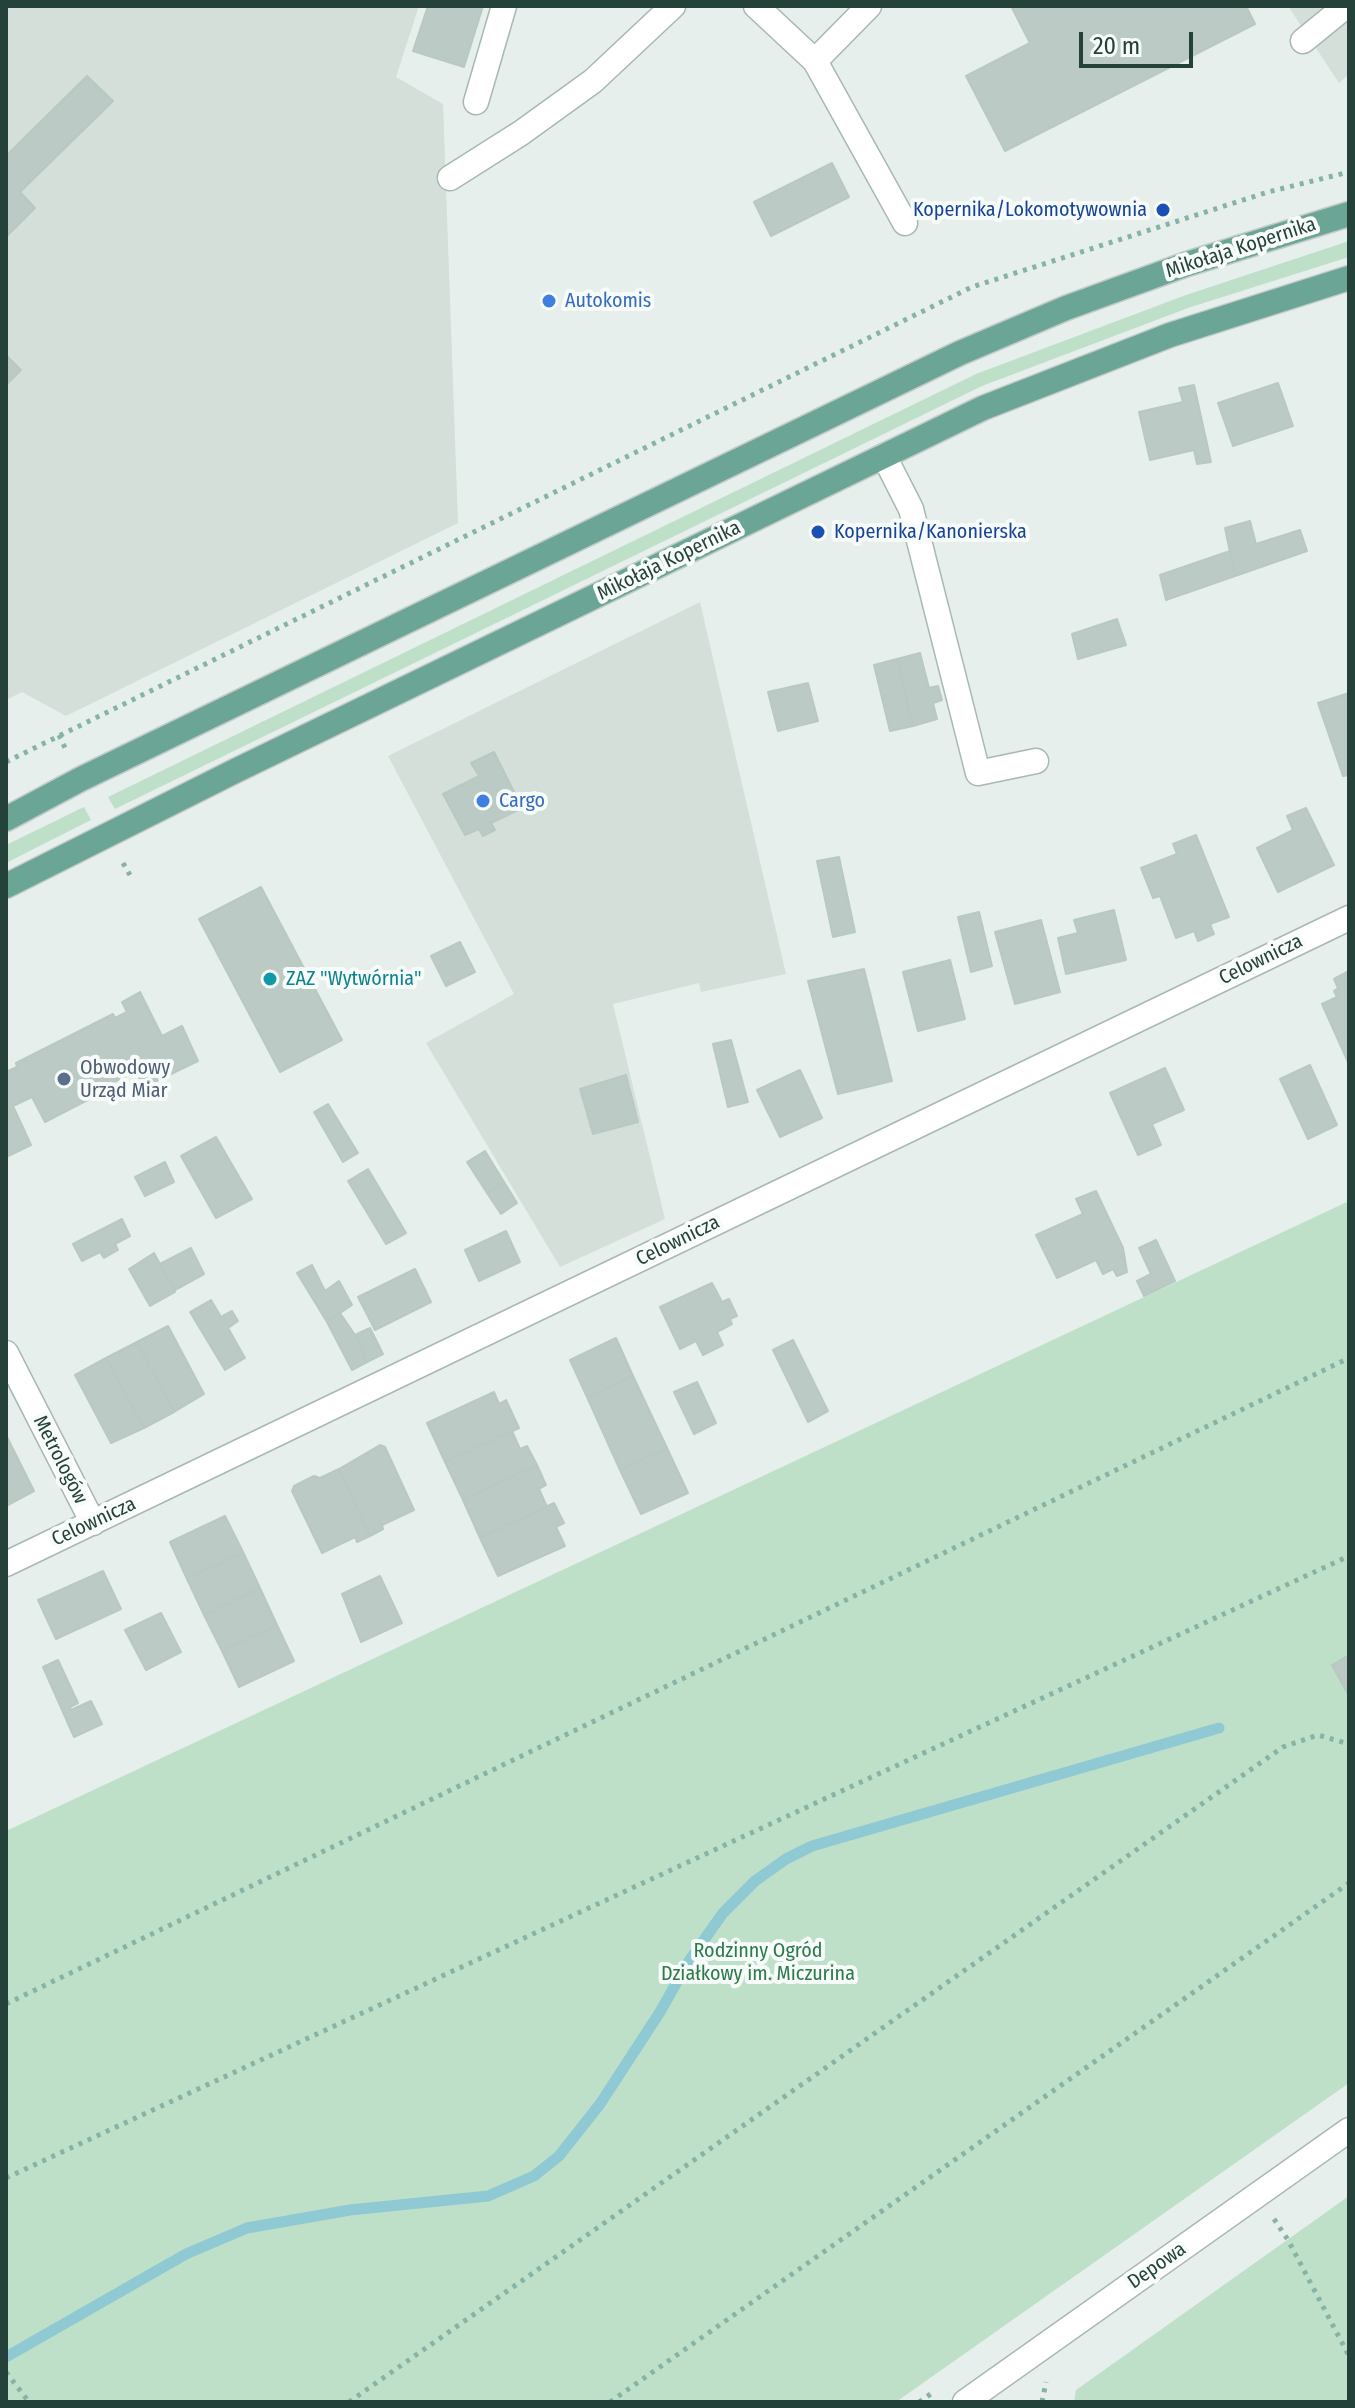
<!DOCTYPE html>
<html>
<head>
<meta charset="utf-8">
<style>
	body { margin:0 }
	#map { position:relative; width:1355px; height:2408px; overflow:hidden; background:#e6efeb; font-family:"Fira Sans Condensed",sans-serif }
	canvas { display:block }
	.frame { position:absolute; inset:0; border:8px solid #24423a; pointer-events:none }
	.scale { position:absolute; left:1079px; top:32px; width:114px; height:36px; box-sizing:border-box; border:4px solid #24423a; border-top:0; padding-left:10px; font-size:24px; line-height:28px; white-space:nowrap; color:#24423a; -webkit-text-stroke:6px #f7fbf9; paint-order:stroke }
</style>
</head>
<body>
<div id="map">
<canvas width="1355" height="2408"></canvas>
<div class="frame"></div>
<div class="scale">20 m</div>
</div>
<script>
const ctx = document.querySelector('canvas').getContext('2d');
ctx.lineJoin = 'round';
function fill(path, color) {
  ctx.fillStyle = color;
  ctx.fill(path, 'evenodd');
}
function toPath(rows) {
  const path = new Path2D();
  for (const r of rows) {
    path.moveTo(r[0], r[1]);
    for (let i = 2; i < r.length; i += 2) path.lineTo(r[i], r[i + 1]);
  }
  return path;
}
function strokePath(path, color, width, dash) {
  ctx.strokeStyle = color;
  ctx.lineWidth = width;
  ctx.lineCap = dash ? 'butt' : 'round';
  ctx.setLineDash(dash || []);
  ctx.stroke(path);
}
function drawText(font, color, halo, rows, align = 'center') {
  ctx.font = font + ' "Fira Sans Condensed",sans-serif';
  ctx.lineWidth = 8;
  ctx.setLineDash([]);
  ctx.textBaseline = 'middle';
  ctx.strokeStyle = halo;
  ctx.fillStyle = color;
  for (const [text, x, y, turn = 0] of rows) {
    ctx.save();
    ctx.translate(x, y);
    ctx.rotate((+turn || 0) * Math.PI / 180);
    ctx.textAlign = isNaN(turn) ? turn : align;
    if (halo) ctx.strokeText(text, 0, 0);
    ctx.fillText(text, 0, 0);
    ctx.restore();
  }
}
const built = toPath([
	[6,6,419,6,396,77,443,104,458,523,66,716,22,692,6,700],
	[1288,6,1349,6,1349,74,1339,83],
	[700,602,786,974,701,992,699,983,613,1004,665,1219,560,1267,426,1043,514,994,388,756]
]);
const green = toPath([
	[1349,241,1349,257,1188,308,982,386,115,809,108,797,976,374,1186,295],
	[84,807,91,820,6,863,6,845],
	[1349,1201,1349,2083,896,2402,6,2402,6,1831],
	[1349,2196,1349,2402,1074,2402,1076,2390]
]);
const stream = toPath([
	[6,2357,186,2254,247,2228,350,2210,488,2196,534,2176,559,2156,600,2104,660,2012,687,1964,723,1913,755,1881,786,1859,812,1846,1219,1728]
]);
const building = toPath([
	[428,6,483,6,464,67,413,51,428,6],
	[1011,6,1246,6,1255,24,1005,151,966,76,1030,43,1011,6],
	[87,76,113,101,20,192,35,208,6,237,6,156,87,76],
	[832,163,849,197,771,236,754,202,832,163],
	[6,355,21,370,6,385,6,355],
	[1278,383,1293,426,1233,446,1218,403,1278,383],
	[1194,385,1211,462,1197,464,1194,450,1150,460,1139,412,1183,402,1179,388,1194,385],
	[1250,521,1256,544,1300,530,1307,551,1235,576,1225,528,1250,521],
	[1230,551,1235,576,1166,600,1160,575,1230,551],
	[1117,619,1126,645,1078,659,1072,634,1117,619],
	[920,653,929,688,938,686,942,700,933,703,937,719,913,726,897,659,920,653],
	[897,659,913,726,890,731,874,665,897,659],
	[808,683,818,721,778,731,768,692,808,683],
	[1349,693,1349,775,1343,776,1318,703,1349,693],
	[494,752,522,808,491,823,495,830,483,836,479,829,465,835,443,794,479,776,471,763,494,752],
	[1306,808,1334,865,1278,892,1257,848,1293,830,1287,816,1306,808],
	[1196,835,1229,917,1210,924,1214,934,1198,941,1194,931,1176,938,1160,896,1153,898,1141,868,1177,854,1173,844,1196,835],
	[839,857,855,932,833,937,817,861,839,857],
	[261,887,342,1040,280,1072,199,919,261,887],
	[1114,910,1126,960,1066,974,1058,938,1078,933,1074,920,1114,910],
	[979,912,992,966,971,972,958,917,979,912],
	[1041,920,1060,992,1015,1004,995,932,1041,920],
	[460,942,475,972,446,986,431,956,460,942],
	[950,960,965,1019,918,1031,903,972,950,960],
	[864,969,892,1081,838,1094,808,981,864,969],
	[1347,972,1349,976,1348,1062,1322,1004,1337,997,1334,991,1338,988,1334,979,1347,972],
	[140,992,162,1036,182,1026,198,1061,144,1087,136,1071,108,1085,109,1089,45,1122,32,1097,13,1106,31,1145,6,1157,6,1072,17,1067,16,1063,113,1014,115,1018,127,1012,122,1002,140,992],
	[731,1040,748,1102,728,1107,713,1044,731,1040],
	[1310,1065,1337,1125,1308,1139,1280,1079,1310,1065],
	[1165,1068,1184,1110,1152,1124,1161,1145,1138,1155,1110,1093,1165,1068],
	[800,1070,822,1118,780,1137,757,1090,800,1070],
	[626,1075,638,1122,593,1134,580,1089,626,1075],
	[328,1104,358,1153,343,1162,314,1112,328,1104],
	[216,1137,252,1199,216,1218,181,1156,216,1137],
	[485,1151,504,1182,487,1193,467,1162,485,1151],
	[165,1162,174,1182,145,1196,135,1177,165,1162],
	[368,1169,406,1233,386,1244,348,1181,368,1169],
	[504,1182,517,1203,501,1214,487,1193,504,1182],
	[1096,1191,1123,1248,1127,1272,1117,1276,1113,1269,1103,1274,1096,1260,1057,1278,1036,1235,1083,1214,1076,1199,1096,1191],
	[122,1219,130,1236,115,1244,118,1250,104,1258,100,1252,82,1261,73,1244,122,1219],
	[506,1231,520,1262,479,1281,465,1250,506,1231],
	[1156,1240,1175,1281,1144,1296,1137,1281,1151,1274,1139,1248,1156,1240],
	[191,1248,204,1274,175,1290,160,1264,191,1248],
	[154,1253,175,1292,150,1306,129,1269,154,1253],
	[312,1265,325,1291,339,1281,352,1305,327,1322,297,1273,312,1265],
	[415,1269,431,1302,375,1330,358,1297,415,1269],
	[712,1283,722,1302,729,1299,737,1316,730,1319,732,1324,717,1332,723,1345,703,1355,696,1341,680,1349,660,1307,712,1283],
	[211,1300,221,1317,232,1311,238,1321,228,1328,245,1358,225,1370,190,1312,211,1300],
	[340,1313,355,1335,367,1362,352,1370,327,1322,340,1313],
	[168,1326,204,1394,174,1412,137,1342,168,1326],
	[370,1328,383,1354,367,1362,355,1335,370,1328],
	[616,1338,633,1376,587,1397,570,1360,616,1338],
	[793,1340,828,1411,808,1422,773,1350,793,1340],
	[137,1342,174,1412,144,1428,106,1358,137,1342],
	[106,1358,144,1428,111,1443,75,1375,106,1358],
	[633,1376,667,1448,620,1470,587,1397,633,1376],
	[697,1382,716,1423,694,1434,674,1392,697,1382],
	[494,1392,499,1404,506,1400,519,1428,445,1462,427,1423,494,1392],
	[512,1431,520,1449,527,1446,537,1465,463,1500,445,1462,512,1431],
	[6,1435,34,1491,6,1506,6,1435],
	[380,1445,385,1447,414,1510,382,1525,383,1529,370,1536,339,1469,380,1445],
	[667,1448,688,1493,641,1514,620,1470,667,1448],
	[537,1465,546,1485,539,1489,547,1507,480,1538,463,1500,537,1465],
	[339,1469,370,1536,357,1542,355,1537,322,1553,292,1491,294,1486,314,1476,320,1478,339,1469],
	[554,1503,564,1523,556,1527,565,1546,498,1576,480,1538,554,1503],
	[225,1516,243,1552,187,1579,170,1542,225,1516],
	[243,1552,260,1588,204,1615,187,1579,243,1552],
	[103,1571,121,1609,56,1639,38,1600,103,1571],
	[380,1576,402,1623,361,1642,342,1594,380,1576],
	[260,1588,277,1625,222,1651,204,1615,260,1588],
	[161,1613,181,1652,146,1670,125,1630,161,1613],
	[277,1625,294,1661,239,1687,222,1651,277,1625],
	[1349,1655,1349,1696,1332,1665,1349,1655],
	[58,1660,78,1703,70,1707,71,1710,91,1701,102,1724,74,1737,43,1667,58,1660]
]);
const path = toPath([
	[59,735,67,752],
	[6,762,972,287,1268,192,1349,172],
	[123,863,130,875],
	[6,2004,1349,1358],
	[6,2178,1349,1556],
	[1274,2219,1288,2240,1349,2356],
	[6,2372,29,2402],
	[349,2402,1283,1747,1318,1735,1349,1744],
	[610,2402,1349,1883],
	[919,2402,935,2391],
	[1042,2402,1046,2382]
]);
const minor = toPath([
	[756,6,815,61,905,223],
	[1303,41,1346,6],
	[815,61,869,6],
	[476,102,504,6],
	[450,178,521,133,593,81,673,6],
	[884,456,911,509,978,773,1036,761],
	[6,1353,93,1523],
	[6,1564,1349,918],
	[965,2402,1349,2130]
]);
const major = toPath([
	[6,819,81,779,960,353,1066,308,1187,264,1349,214],
	[6,886,235,771,983,408,1170,335,1349,278]
]);
const markers = [
	[1163,210,8,"#1a4fb4"],
	[549,301,8,"#3f7fe0"],
	[818,532,8,"#1a4fb4"],
	[483,801,8,"#3f7fe0"],
	[270,979,8,"#0f9aa8"],
	[64,1079,8,"#5c6f8a"]
];
const transitNames = [
	["Kopernika/Lokomotywownia",1147,210],
	["Kopernika/Kanonierska",834,532,"left"]
];
const streetNames = [
	["Mikołaja Kopernika",1241,248,-18],
	["Mikołaja Kopernika",669,561,-26],
	["Celownicza",1261,960,-26],
	["Celownicza",678,1241,-26],
	["Metrologów",60,1460,63],
	["Celownicza",94,1522,-25],
	["Depowa",1157,2266,-35]
];
const shopNames = [
	["Autokomis",565,301],
	["Cargo",499,801]
];
const cultureNames = [
	["ZAZ \"Wytwórnia\"",286,979]
];
const serviceNames = [
	["Obwodowy",80,1068],
	["Urząd Miar",80,1091]
];
const parkNames = [
	["Rodzinny Ogród",758,1951],
	["Działkowy im. Miczurina",758,1974]
];
fill(built, '#d4dfda');
fill(green, '#bfe0c8');
strokePath(stream, '#8ec9d4', 11);
fill(building, '#bbcac4');
strokePath(building, '#b8c9c2', 2);
strokePath(minor, '#a8b8b2', 27);
strokePath(major, '#c2cac8', 27);
strokePath(path, '#86b3a5', 5, [4, 6]);
strokePath(minor, '#fff', 24);
strokePath(major, '#6aa596', 24);
for (const [x, y, r, color] of markers) {
  const dot = new Path2D();
  dot.arc(x, y, r, 0, 2 * Math.PI);
  ctx.fillStyle = color;
  ctx.fill(dot);
  strokePath(dot, '#f7fbf9', 3);
}
drawText('20px', '#164399', '#f7fbf9', transitNames, 'right');
drawText('20px', '#24423a', '#f7fbf9', streetNames);
drawText('20px', '#366cbe', '#f7fbf9', shopNames, 'left');
drawText('20px', '#0d838f', '#f7fbf9', cultureNames, 'left');
drawText('20px', '#4e5e75', '#f7fbf9', serviceNames, 'left');
drawText('20px', '#2d7a4b', '#f7fbf9', parkNames);
</script>
</body>
</html>
